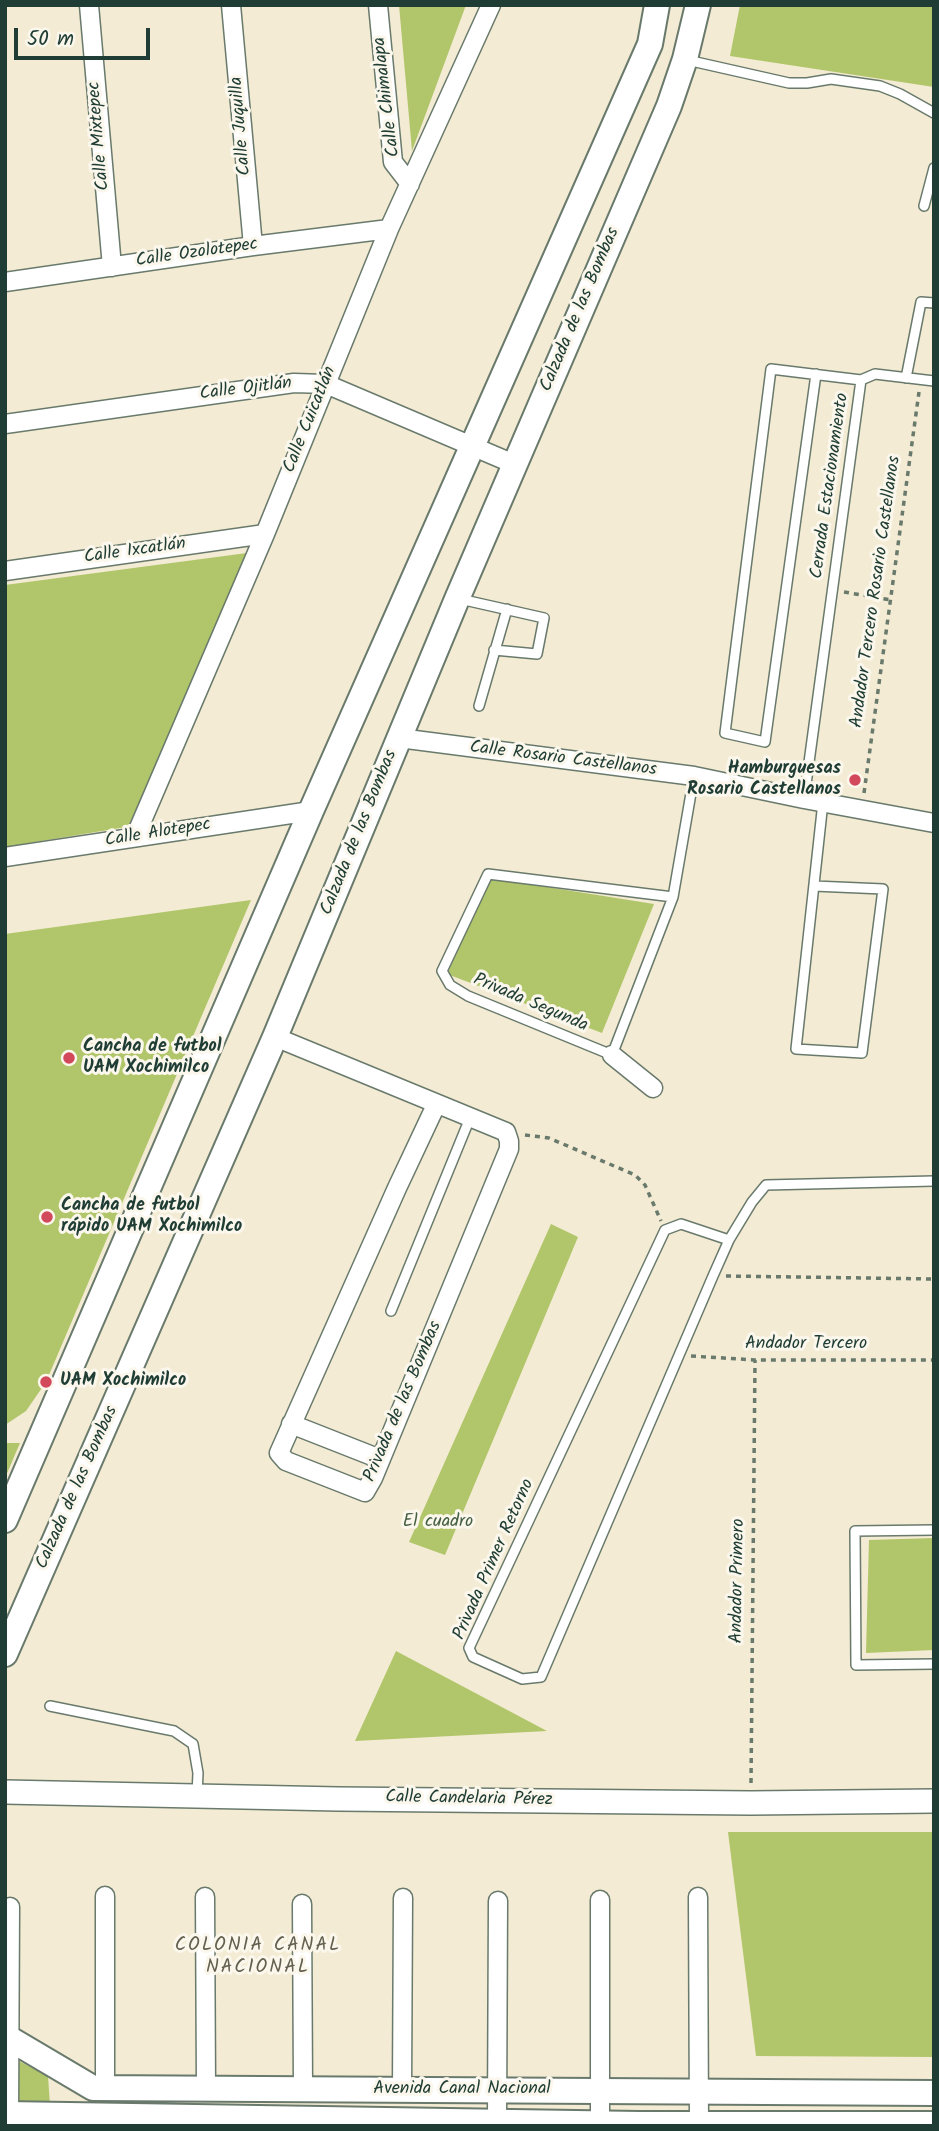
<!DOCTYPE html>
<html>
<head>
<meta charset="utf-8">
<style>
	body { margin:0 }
	#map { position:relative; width:939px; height:2131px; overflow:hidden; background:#f3ebd3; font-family:Kalam,sans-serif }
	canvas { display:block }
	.frame { position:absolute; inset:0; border:7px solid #1f3d34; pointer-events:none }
	.scale { position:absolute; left:14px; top:28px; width:136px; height:32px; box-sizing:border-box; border:4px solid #1f3d34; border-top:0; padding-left:9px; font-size:21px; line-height:24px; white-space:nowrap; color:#1f3d34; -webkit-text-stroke:5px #fbf7ec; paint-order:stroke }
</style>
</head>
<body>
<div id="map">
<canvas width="939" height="2131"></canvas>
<div class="frame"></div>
<div class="scale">50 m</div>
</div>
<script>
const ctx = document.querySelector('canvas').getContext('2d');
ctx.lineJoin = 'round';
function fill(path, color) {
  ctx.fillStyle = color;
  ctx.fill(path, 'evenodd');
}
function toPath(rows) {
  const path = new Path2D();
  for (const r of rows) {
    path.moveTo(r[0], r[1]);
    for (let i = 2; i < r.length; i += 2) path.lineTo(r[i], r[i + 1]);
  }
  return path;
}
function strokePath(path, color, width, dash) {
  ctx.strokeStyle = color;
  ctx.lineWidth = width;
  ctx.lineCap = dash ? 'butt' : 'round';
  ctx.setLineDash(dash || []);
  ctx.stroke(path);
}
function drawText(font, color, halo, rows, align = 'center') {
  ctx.font = font + ' Kalam,sans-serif';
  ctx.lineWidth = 6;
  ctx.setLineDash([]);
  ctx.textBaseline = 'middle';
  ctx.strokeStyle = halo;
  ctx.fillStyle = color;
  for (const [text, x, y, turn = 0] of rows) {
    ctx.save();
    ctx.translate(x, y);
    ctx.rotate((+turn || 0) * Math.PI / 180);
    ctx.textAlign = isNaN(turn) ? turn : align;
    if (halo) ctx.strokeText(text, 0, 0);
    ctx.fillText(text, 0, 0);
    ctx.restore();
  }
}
const green = toPath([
	[399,5,466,5,412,151],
	[740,5,934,5,934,87,730,56],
	[247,553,132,826,5,847,5,585],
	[490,878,654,904,602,1033,447,974],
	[251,900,46,1382,26,1411,5,1425,5,934],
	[551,1224,578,1237,445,1555,409,1542],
	[5,1443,20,1443,5,1478],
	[934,1538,934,1650,866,1653,869,1540],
	[396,1651,547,1731,355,1741],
	[728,1832,934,1832,934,2057,756,2056],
	[5,2054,48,2076,50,2105,5,2104]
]);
const path = toPath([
	[844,592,891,600],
	[864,793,919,392],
	[525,1135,549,1138,635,1175,645,1185,661,1221],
	[726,1276,934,1279],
	[691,1356,755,1360,934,1360],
	[751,1783,755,1360]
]);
const service = toPath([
	[687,60,789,83,807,83,831,79,880,86,900,94,934,113],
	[924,206,934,168],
	[906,378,921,302,934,303],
	[861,380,875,374,934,381],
	[460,599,544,618,537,654,494,650],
	[479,706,507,609],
	[804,799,861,380,771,369,725,733,765,742,816,374],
	[814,886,883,889,862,1053,796,1049,823,802],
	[673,897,488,874,442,971,450,985,468,996,612,1055,673,897,694,776],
	[729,1240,681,1224,665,1230,469,1648,473,1657,522,1679,541,1677,713,1276,729,1240,752,1202,766,1185,934,1181],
	[391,1311,470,1118],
	[934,1530,855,1531,856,1665,934,1664],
	[50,1706,174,1731,193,1744,198,1773,197,1795]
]);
const minor = toPath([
	[89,5,112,267],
	[231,5,253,246],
	[378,5,393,162,410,184],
	[5,282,253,246,389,229],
	[5,424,294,383,326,384,514,464],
	[5,571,265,534],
	[399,738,694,776,804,799,934,823],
	[135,837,265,534,389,229,491,5],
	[5,857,311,811],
	[275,1037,506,1132,509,1141,509,1149,373,1478,365,1492,286,1461,279,1453,397,1188,436,1105],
	[612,1055,653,1088],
	[291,1424,380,1459],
	[205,1897,206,2088],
	[698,1897,699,2124],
	[302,1904,303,2089],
	[105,2088,105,1896],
	[402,2089,403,1898],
	[9,2114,10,1907],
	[497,2121,498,1901],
	[600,2123,600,1900]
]);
const tertiary = toPath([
	[5,1792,338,1799,751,1803,934,1801]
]);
const secondary = toPath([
	[5,1520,311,811,650,44,657,5],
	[5,1654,275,1037,457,599,669,106,685,59,698,5],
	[5,2036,93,2088,934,2093],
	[5,2114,639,2124,934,2124]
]);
const markers = [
	[855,780,7,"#d1495b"],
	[69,1058,7,"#d1495b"],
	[47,1217,7,"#d1495b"],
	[46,1382,7,"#d1495b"]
];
const streetNames = [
	["Calle Chimalapa",388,97,-97],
	["Calle Juquilla",242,126,-95],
	["Calle Mixtepec",100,136,-95],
	["Calle Ozolotepec",197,254,-8],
	["Calzada de las Bombas",581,310,-67],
	["Calle Ojitlán",246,390,-7],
	["Calle Cuicatlán",311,420,-68],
	["Cerrada Estacionamiento",831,486,-82],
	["Calle Ixcatlán",135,552,-8],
	["Andador Tercero Rosario Castellanos",877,592,-82],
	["Calle Rosario Castellanos",563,760,7],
	["Calzada de las Bombas",360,833,-68],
	["Calle Alotepec",158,834,-9],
	["Privada Segunda",530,1004,23],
	["Andador Tercero",806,1345],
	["Privada de las Bombas",404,1402,-67],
	["Calzada de las Bombas",78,1488,-66],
	["Privada Primer Retorno",495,1560,-66],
	["Andador Primero",739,1581,-89],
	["Calle Candelaria Pérez",469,1800,1],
	["Avenida Canal Nacional",462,2090]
];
const poiNames = [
	["Hamburguesas",841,770,"right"],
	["Rosario Castellanos",841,791,"right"],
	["Cancha de futbol",83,1048],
	["UAM Xochimilco",83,1069],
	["Cancha de futbol",61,1207],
	["rápido UAM Xochimilco",61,1228],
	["UAM Xochimilco",60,1382]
];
const parkNames = [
	["El cuadro",438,1523]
];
const neighbourhoodNames = [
	["COLONIA CANAL",258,1947],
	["NACIONAL",258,1969]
];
fill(green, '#b1c66a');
strokePath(service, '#697a6c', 12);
strokePath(minor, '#697a6c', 21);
strokePath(tertiary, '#697a6c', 26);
strokePath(secondary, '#697a6c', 28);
strokePath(path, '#697a6c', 3.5, [5, 5]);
strokePath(service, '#fff', 9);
strokePath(minor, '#fff', 18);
strokePath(tertiary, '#fff', 23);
strokePath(secondary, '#fff', 24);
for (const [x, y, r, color] of markers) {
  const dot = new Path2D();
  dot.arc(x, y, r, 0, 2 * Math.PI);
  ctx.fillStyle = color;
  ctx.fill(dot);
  strokePath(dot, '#fbf7ec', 2.5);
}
drawText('18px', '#1f3d34', '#fbf7ec', streetNames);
drawText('bold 18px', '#1f3d34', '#fbf7ec', poiNames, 'left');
drawText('18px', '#445f42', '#fbf7ec', parkNames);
ctx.letterSpacing = '2px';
drawText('19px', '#64604f', '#fbf7ec', neighbourhoodNames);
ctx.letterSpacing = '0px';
</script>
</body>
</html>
